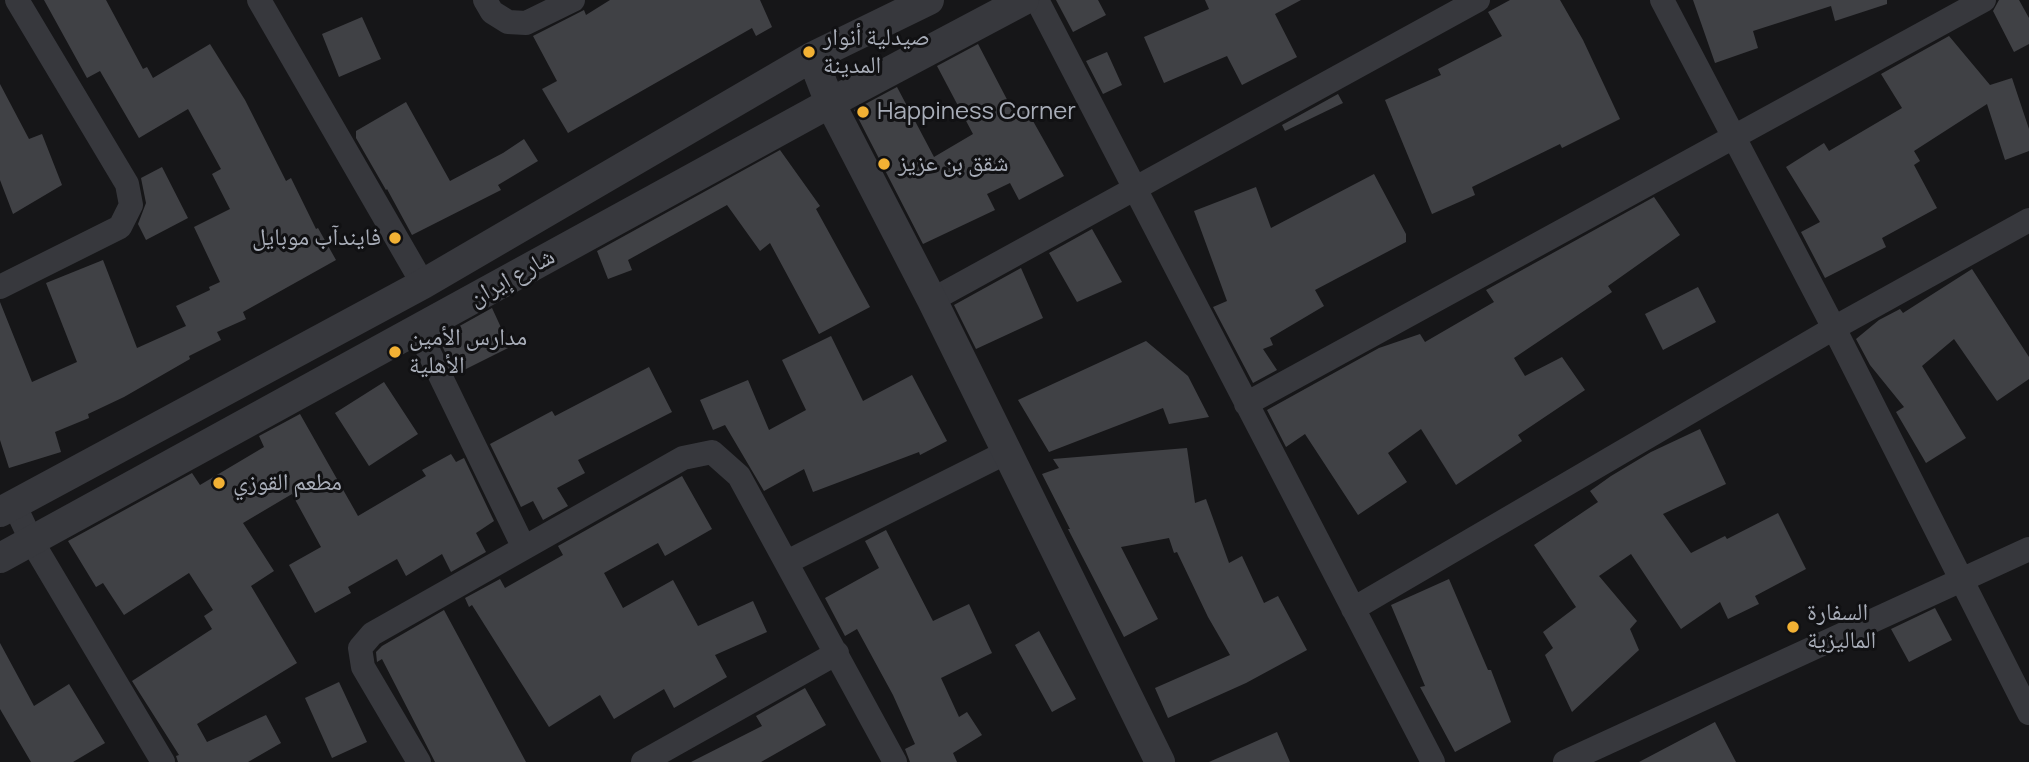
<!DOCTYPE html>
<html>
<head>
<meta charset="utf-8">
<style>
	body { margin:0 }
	canvas { display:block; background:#161618 }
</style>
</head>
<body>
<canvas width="2029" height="762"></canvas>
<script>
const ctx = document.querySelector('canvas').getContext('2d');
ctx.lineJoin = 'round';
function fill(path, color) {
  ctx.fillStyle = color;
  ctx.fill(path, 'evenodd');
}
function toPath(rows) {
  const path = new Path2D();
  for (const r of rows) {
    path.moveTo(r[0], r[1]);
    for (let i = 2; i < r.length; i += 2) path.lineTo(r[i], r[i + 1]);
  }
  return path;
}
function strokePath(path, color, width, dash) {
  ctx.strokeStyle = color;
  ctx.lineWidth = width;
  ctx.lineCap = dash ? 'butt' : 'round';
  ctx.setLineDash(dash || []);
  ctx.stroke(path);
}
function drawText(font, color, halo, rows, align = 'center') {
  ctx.font = font + ' Manrope,"Noto Naskh Arabic",sans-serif';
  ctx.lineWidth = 6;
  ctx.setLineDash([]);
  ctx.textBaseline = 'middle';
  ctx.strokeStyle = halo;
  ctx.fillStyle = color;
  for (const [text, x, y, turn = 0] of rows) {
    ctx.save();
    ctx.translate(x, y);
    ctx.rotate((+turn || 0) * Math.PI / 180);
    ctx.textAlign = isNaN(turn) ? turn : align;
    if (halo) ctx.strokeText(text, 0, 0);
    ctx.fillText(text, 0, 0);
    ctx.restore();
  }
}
const building = toPath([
	[44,0,106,0,143,69,147,67,153,78,210,44,245,100,286,181,291,178,316,229,318,228,336,260,243,312,246,319,217,332,221,340,189,356,190,359,124,397,88,414,89,418,55,432,61,452,9,468,0,440,0,302,32,382,77,362,46,283,103,260,137,348,186,326,176,306,210,290,209,287,220,282,194,227,230,209,212,174,221,169,188,109,139,138,100,71,87,78],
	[610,0,760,0,772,27,756,36,752,28,568,133,542,89,557,81,533,36,584,10,586,15],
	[1056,0,1098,0,1106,15,1073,32],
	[1205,0,1301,0,1275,14,1297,57,1242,85,1227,56,1164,83,1144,37,1209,9],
	[1510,0,1560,0,1583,40,1620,119,1562,148,1560,144,1472,187,1475,195,1432,214,1385,100,1441,75,1438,69,1502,36,1488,12],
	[1693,0,1887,0,1887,4,1835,21,1831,6,1753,31,1758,48,1715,63],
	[1999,0,2019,0,2029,18,2029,44,2014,52,1993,11],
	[362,17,381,59,339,77,322,34],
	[1949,36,1990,85,2012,78,2029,129,2029,151,2005,160,1987,104,1914,151,1920,161,1914,165,1937,208,1882,238,1886,247,1825,278,1801,232,1820,222,1786,167,1824,143,1829,151,1902,108,1881,74],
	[978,44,1013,111,1024,105,1064,176,1019,200,1010,183,987,194,995,210,923,244,854,110,897,87,934,157,973,134,937,66],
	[1107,52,1122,85,1103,94,1086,61],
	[0,84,29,139,42,134,62,185,13,214,0,180],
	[1338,94,1343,103,1285,131,1282,125],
	[406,102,450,181,503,153,524,139,538,161,498,185,501,190,412,235,387,189,386,190,356,138,356,131],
	[780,150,820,206,816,209,870,307,819,334,770,243,760,251,727,205,628,260,632,270,608,279,597,251],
	[162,167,188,218,146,240,138,224,146,203,141,178],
	[1374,174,1406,234,1406,242,1315,290,1324,306,1270,338,1273,345,1263,349,1277,370,1253,383,1213,307,1227,301,1194,211,1256,187,1271,228],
	[1654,197,1680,235,1608,286,1612,292,1514,358,1525,376,1562,357,1585,390,1518,435,1522,441,1456,485,1421,429,1388,453,1407,482,1358,515,1305,434,1286,447,1267,410,1379,348,1420,334,1425,342,1494,302,1486,290],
	[1092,229,1122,282,1077,302,1049,253],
	[1021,268,1043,318,976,349,954,305],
	[1972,269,2029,357,2029,379,1997,401,1954,339,1922,366,1966,438,1926,463,1896,412,1904,407,1870,365,1856,339,1879,320,1900,309,1903,313],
	[1698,287,1716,322,1663,350,1645,314],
	[492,308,510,347,456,374,438,338],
	[831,336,863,401,912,375,947,441,920,455,919,452,813,492,804,469,764,491,725,425,713,430,700,400,748,380,769,430,806,410,782,360],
	[1146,341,1188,376,1209,417,1169,424,1163,408,1049,452,1018,400],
	[649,367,672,412,578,460,585,473,557,488,568,506,543,520,533,501,521,507,490,444,552,411,555,416],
	[384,382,418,434,369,466,335,413],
	[300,414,358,516,426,476,422,470,451,454,456,462,464,458,494,521,476,533,486,552,451,572,442,554,406,576,397,559,348,587,351,593,315,613,289,565,321,547,292,494,243,523,274,571,251,586,297,663,197,724,207,742,266,715,281,743,248,762,178,762,176,756,179,755,132,681,212,629,204,616,213,610,189,573,124,615,103,583,96,587,68,541,192,473,200,485,264,447,259,436],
	[1700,429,1726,484,1663,514,1691,553,1725,536,1727,539,1778,513,1806,569,1755,596,1759,604,1728,619,1720,602,1681,629,1631,554,1599,576,1637,621,1630,629,1639,650,1572,712,1545,655,1553,648,1543,632,1576,607,1534,545,1598,502,1590,491,1611,476,1651,452],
	[1187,448,1195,503,1206,499,1229,563,1242,556,1264,603,1278,596,1307,650,1246,683,1168,718,1155,688,1230,655,1208,617,1177,552,1174,553,1169,538,1121,547,1158,619,1124,637,1068,529,1070,529,1042,474,1059,468,1053,459],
	[682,476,712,529,665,556,658,543,604,573,623,608,673,580,698,626,753,601,767,632,715,655,727,677,674,708,664,689,614,719,600,695,549,727,472,605,469,607,465,598,500,579,505,588,563,555,558,546],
	[886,530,933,621,969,604,992,653,941,678,959,717,967,712,982,735,953,753,957,762,910,762,905,749,915,744,893,695,857,629,845,636,825,598,879,568,865,541],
	[1449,579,1488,670,1491,670,1511,722,1455,752,1420,687,1425,686,1391,605],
	[1935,608,1952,640,1909,662,1891,629],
	[444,610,526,762,435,762,382,659,377,662,376,652,382,646],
	[1039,631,1076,699,1052,712,1015,645],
	[0,643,34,706,69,684,105,743,73,762,31,762,0,709],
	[339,682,367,742,332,758,305,698],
	[805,688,826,725,761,762,691,762,762,726,756,716],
	[1715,722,1736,762,1639,762],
	[1277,732,1290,762,1209,762]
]);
const minor = toPath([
	[259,0,423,284],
	[485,0,492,12,508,22,526,23,573,0],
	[1037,0,1433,762],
	[1662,0,1834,328,2029,713],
	[0,287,120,227,131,205,127,184,17,0],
	[932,300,1478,0],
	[418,330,524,548],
	[1246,404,1984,0],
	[14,504,31,540,163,762],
	[787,562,1007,452],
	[1353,609,1834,328,2029,220],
	[419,762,363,667,360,648,372,634,683,458,712,452,739,476,895,762],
	[643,762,837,653],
	[1565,762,2029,549]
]);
const tertiary = toPath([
	[812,57,830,103,932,300,1160,762],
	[0,512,423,284,812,57,929,0],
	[0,558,830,103,1024,0]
]);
const markers = [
	[809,52,7,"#f2b134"],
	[863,112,7,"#f2b134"],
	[884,164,7,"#f2b134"],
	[395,238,7,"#f2b134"],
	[395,352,7,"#f2b134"],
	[219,483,7,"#f2b134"],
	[1793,627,7,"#f2b134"]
];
const poiNames = [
	["صيدلية أنوار",823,38],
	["المدينة",823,66],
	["Happiness Corner",877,112],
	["شقق بن عزيز",898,164],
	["فايندآب موبايل",381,238,"right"],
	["مدارس الأمين",409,338],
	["الأهلية",409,366],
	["مطعم القوزي",233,483],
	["السفارة",1807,613],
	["الماليزية",1807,641]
];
const streetNames = [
	["شارع إيران",512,278,-29]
];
fill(building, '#404145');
strokePath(minor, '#37383d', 24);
strokePath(tertiary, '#37383d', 30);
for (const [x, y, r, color] of markers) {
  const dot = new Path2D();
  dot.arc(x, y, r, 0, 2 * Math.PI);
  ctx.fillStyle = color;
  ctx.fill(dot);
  strokePath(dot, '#111113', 2.5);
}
drawText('24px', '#a8adb8', '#111113', poiNames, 'left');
drawText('24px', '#a8adb8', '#111113', streetNames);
</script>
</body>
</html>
